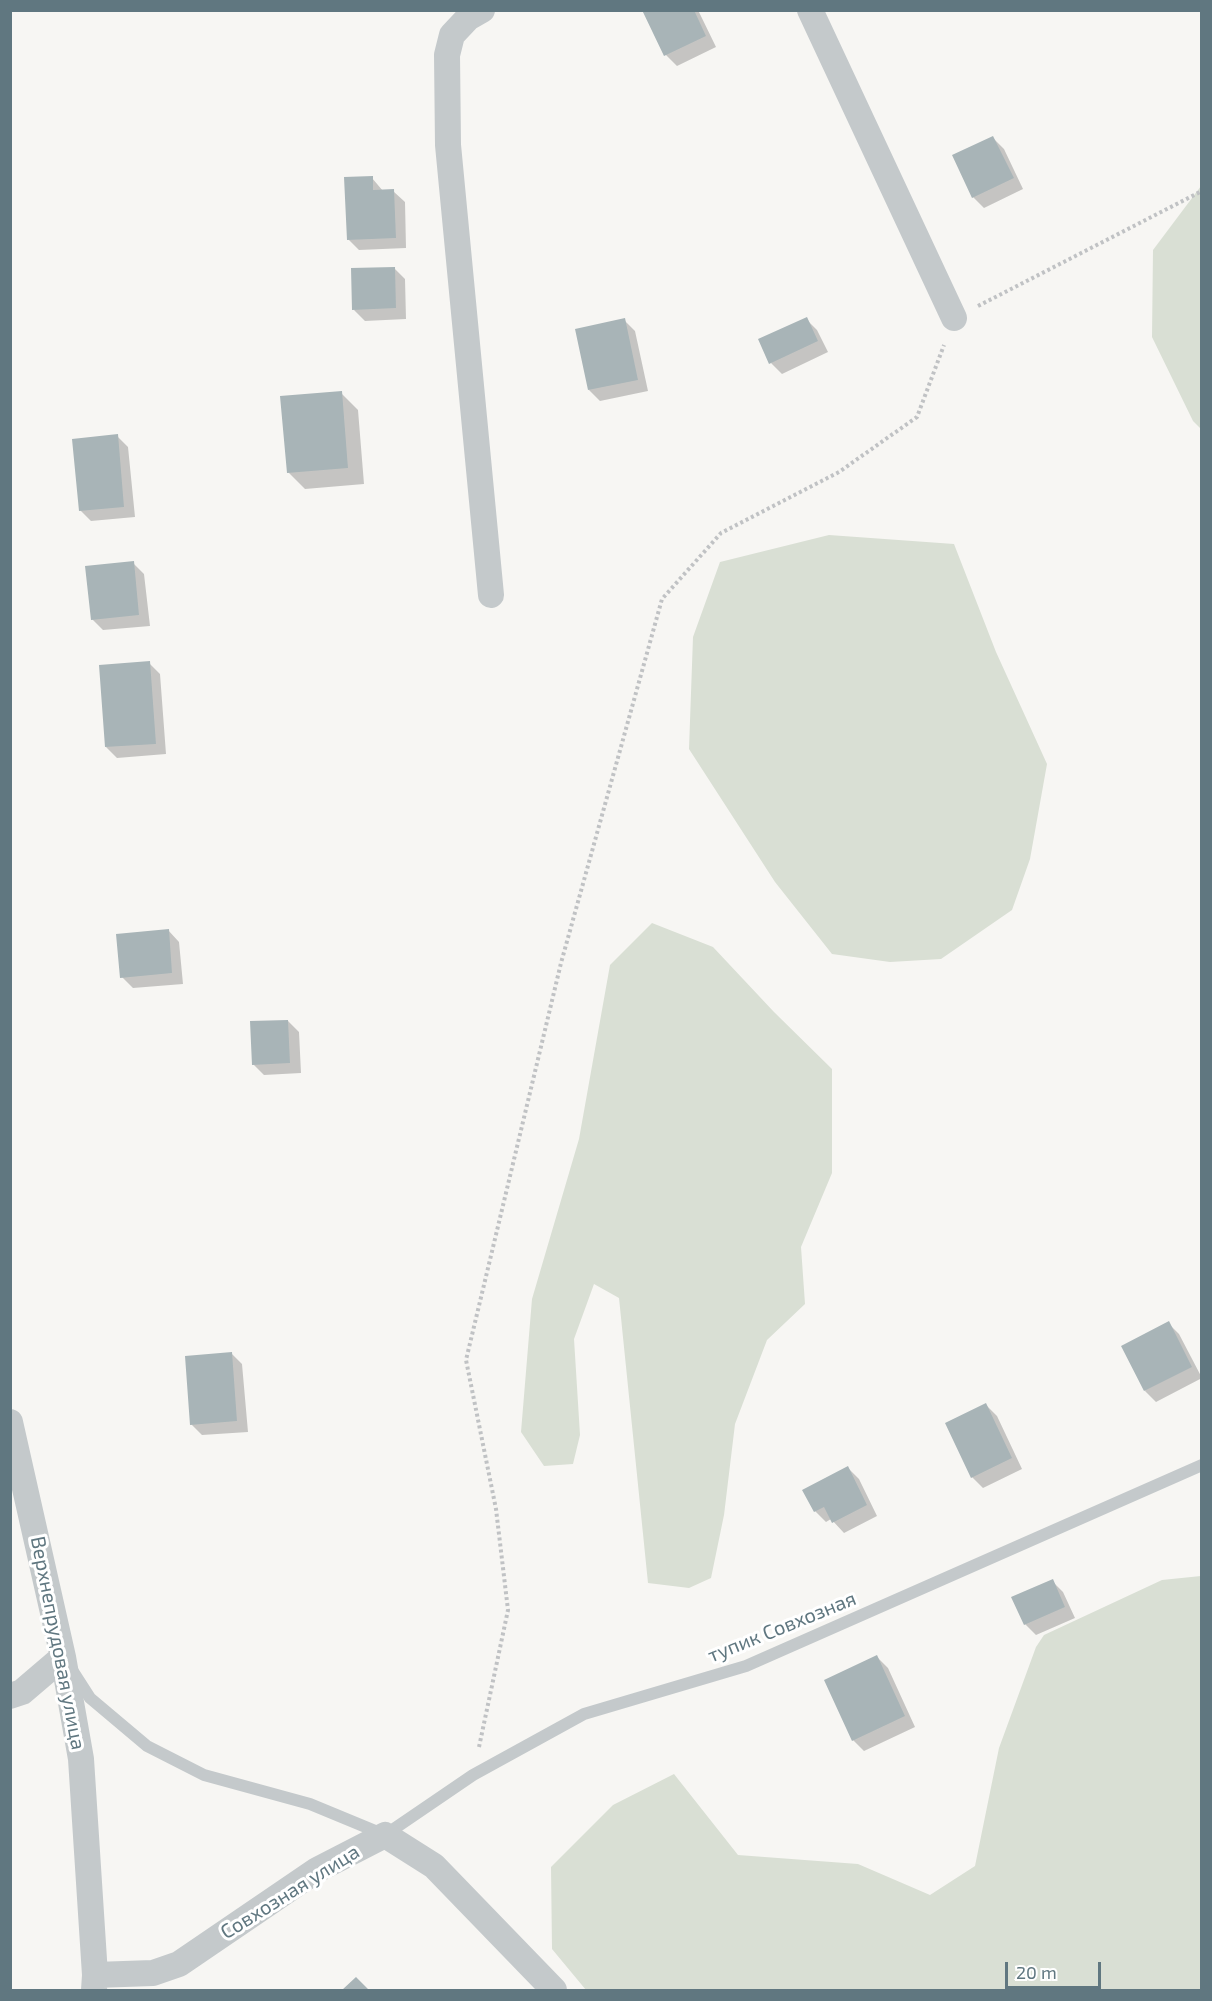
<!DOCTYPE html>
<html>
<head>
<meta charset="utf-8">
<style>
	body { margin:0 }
	#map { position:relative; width:1212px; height:2001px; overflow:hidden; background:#f7f6f3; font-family:"Exo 2",sans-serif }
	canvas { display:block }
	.frame { position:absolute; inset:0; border:12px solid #607780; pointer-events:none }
	.scale { position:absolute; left:1005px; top:1962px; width:96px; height:27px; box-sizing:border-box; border:3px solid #607780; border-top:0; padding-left:8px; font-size:18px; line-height:21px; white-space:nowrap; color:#607780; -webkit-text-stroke:4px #fff; paint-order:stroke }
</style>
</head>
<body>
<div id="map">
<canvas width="1212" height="2001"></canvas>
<div class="frame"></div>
<div class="scale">20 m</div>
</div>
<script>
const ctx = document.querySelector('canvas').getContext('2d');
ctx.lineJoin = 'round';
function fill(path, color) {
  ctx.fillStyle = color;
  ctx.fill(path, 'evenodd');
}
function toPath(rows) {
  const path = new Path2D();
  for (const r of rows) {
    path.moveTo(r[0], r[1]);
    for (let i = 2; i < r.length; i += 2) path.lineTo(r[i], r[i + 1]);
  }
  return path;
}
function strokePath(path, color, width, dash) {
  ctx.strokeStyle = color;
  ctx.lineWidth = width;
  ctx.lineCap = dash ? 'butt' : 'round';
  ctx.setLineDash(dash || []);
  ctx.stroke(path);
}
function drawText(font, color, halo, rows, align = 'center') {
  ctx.font = font + ' "Exo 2",sans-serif';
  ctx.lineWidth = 6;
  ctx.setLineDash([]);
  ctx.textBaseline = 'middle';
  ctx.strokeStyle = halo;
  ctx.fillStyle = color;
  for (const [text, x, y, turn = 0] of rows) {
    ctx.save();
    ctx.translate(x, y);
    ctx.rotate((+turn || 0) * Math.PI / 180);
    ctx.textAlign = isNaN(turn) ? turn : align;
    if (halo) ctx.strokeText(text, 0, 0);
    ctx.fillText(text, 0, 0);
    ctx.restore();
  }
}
const green = toPath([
	[1201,186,1201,429,1193,421,1152,337,1153,250],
	[829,535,954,544,996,652,1047,764,1030,859,1012,910,941,959,890,962,832,954,775,882,689,749,693,637,720,562],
	[652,923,713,947,774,1012,832,1069,832,1173,801,1247,805,1304,767,1340,735,1424,724,1515,711,1578,689,1588,648,1583,619,1298,594,1284,574,1339,580,1435,573,1464,544,1466,521,1432,532,1299,579,1139,610,965],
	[1201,1576,1201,1990,586,1990,552,1949,551,1867,613,1805,674,1774,738,1855,858,1864,930,1895,975,1866,999,1748,1036,1647,1044,1635,1162,1580]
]);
const shadow = toPath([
	[643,10,698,10,716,47,677,66,666,55],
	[993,138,1004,149,1023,189,984,208,973,197],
	[372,178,383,191,393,191,405,202,406,248,359,250,348,239],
	[394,268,405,279,406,319,365,321,354,310],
	[806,319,817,330,828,352,782,374,771,363],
	[624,320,635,331,648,391,600,401,589,390],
	[341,393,358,410,364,484,305,489,288,472],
	[117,436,128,447,135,517,91,521,80,510],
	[133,563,144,574,150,626,103,630,92,619],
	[149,663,160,674,166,754,117,758,106,747],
	[168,930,179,942,183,984,133,988,122,977],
	[288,1021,299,1032,301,1073,264,1075,253,1064],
	[1168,1323,1179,1334,1202,1378,1156,1402,1145,1391],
	[231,1353,242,1364,248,1432,202,1435,191,1424],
	[986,1405,997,1416,1022,1469,983,1488,972,1477],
	[848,1468,859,1479,877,1516,844,1533,831,1519,826,1522,815,1511],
	[1052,1581,1063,1592,1075,1618,1036,1635,1025,1624],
	[877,1657,888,1668,915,1727,864,1751,853,1740]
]);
const building = toPath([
	[642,10,694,10,706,36,664,56],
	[993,136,1014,178,972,198,952,155],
	[373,176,373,190,394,189,396,238,347,240,344,177],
	[395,267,396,308,352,310,351,268],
	[807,317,818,341,769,364,758,339],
	[625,318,638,380,588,390,575,329],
	[342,391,348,468,287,473,280,396],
	[118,434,124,507,79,511,72,439],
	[134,561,139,615,91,620,85,566],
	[150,661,156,744,105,747,99,665],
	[169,929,172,973,120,978,116,934],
	[288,1020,290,1063,252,1065,250,1021],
	[1169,1321,1192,1367,1144,1391,1121,1346],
	[232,1352,237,1421,190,1425,185,1356],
	[986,1403,1012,1458,971,1478,945,1423],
	[848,1466,867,1505,832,1523,824,1507,814,1512,802,1490],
	[1053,1579,1065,1607,1024,1625,1011,1597],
	[877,1655,905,1716,852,1741,824,1680],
	[356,1977,369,1990,342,1990]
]);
const path = toPath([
	[978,306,1202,191],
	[479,1747,508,1610,496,1509,466,1360,561,963,662,599,721,533,839,472,917,417,944,345]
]);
const lane = toPath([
	[72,1670,90,1698,147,1746,204,1775,310,1804,385,1835,473,1775,584,1714,746,1666,1202,1465]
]);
const street = toPath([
	[482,10,468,18,452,35,447,55,448,145,491,595],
	[810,10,954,318],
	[10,1422,63,1657,81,1759,95,1975,94,1990],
	[10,1696,22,1692,63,1657],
	[95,1975,153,1973,179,1964,317,1870,385,1835,434,1866,554,1990]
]);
const streetNames = [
	["тупик Совхозная",782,1627,-22],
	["Верхнепрудовая улица",58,1643,79],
	["Совхозная улица",290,1892,-32]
];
fill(green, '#d9dfd4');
fill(shadow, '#0003');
fill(building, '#a8b4b7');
strokePath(path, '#c0c2c4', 4, [3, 3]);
strokePath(lane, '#c4c9cb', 12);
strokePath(street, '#c4c9cb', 26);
drawText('20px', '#607780', '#fff', streetNames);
</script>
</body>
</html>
